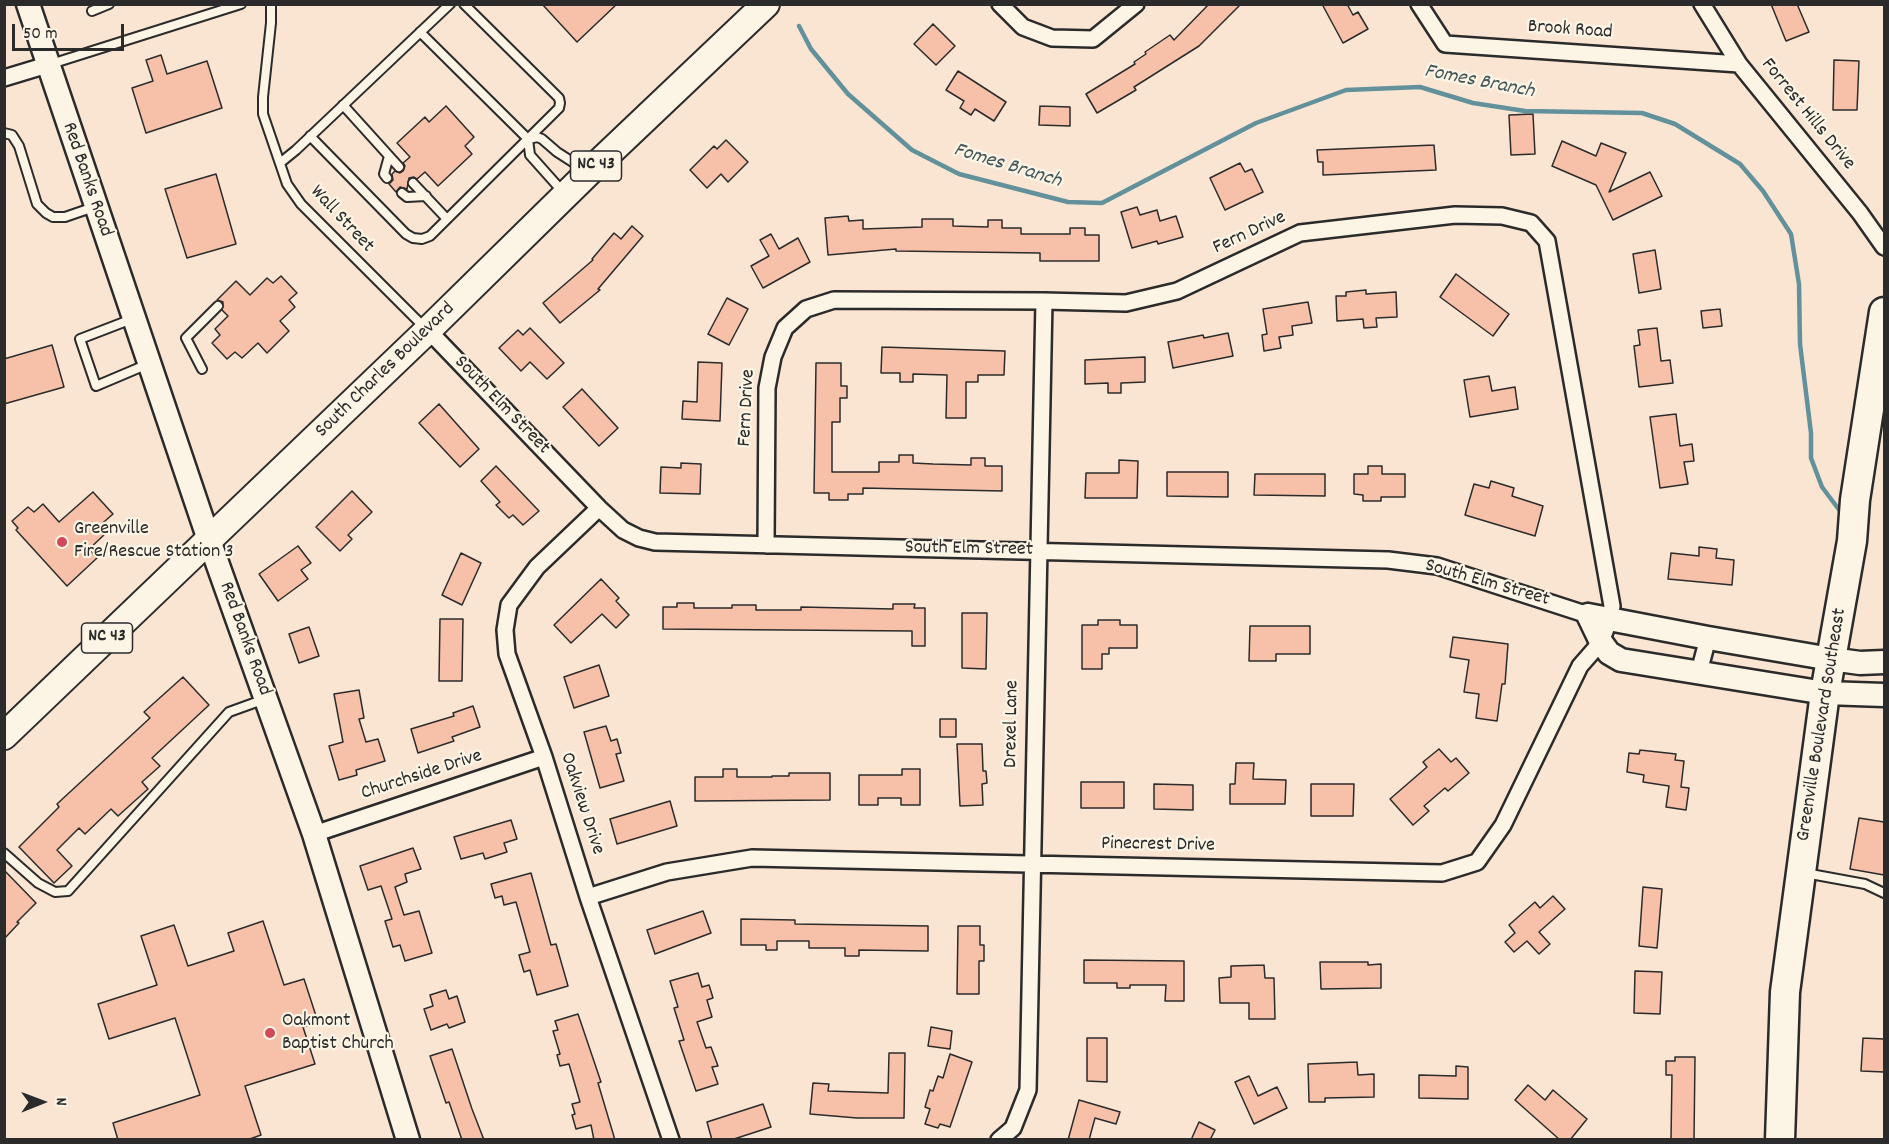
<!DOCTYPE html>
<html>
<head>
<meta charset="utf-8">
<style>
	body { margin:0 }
	#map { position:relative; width:1889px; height:1144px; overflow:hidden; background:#fae5d3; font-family:Dekko,sans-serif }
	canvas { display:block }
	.frame { position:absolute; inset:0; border:6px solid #2b2b2b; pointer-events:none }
	.north { position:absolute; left:12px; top:1072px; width:60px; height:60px; -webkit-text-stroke:4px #fcf5e5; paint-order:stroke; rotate:89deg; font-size:16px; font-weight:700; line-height:24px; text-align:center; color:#2b2b2b }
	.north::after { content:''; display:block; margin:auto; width:21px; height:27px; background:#2b2b2b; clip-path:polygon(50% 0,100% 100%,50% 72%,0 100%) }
	.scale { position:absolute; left:12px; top:24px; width:112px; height:27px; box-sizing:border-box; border:3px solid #2b2b2b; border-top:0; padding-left:8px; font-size:18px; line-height:21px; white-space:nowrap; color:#2b2b2b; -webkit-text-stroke:4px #fcf5e5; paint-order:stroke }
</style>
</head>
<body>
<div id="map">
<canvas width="1889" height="1144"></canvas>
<div class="frame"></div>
<div class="north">N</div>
<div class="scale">50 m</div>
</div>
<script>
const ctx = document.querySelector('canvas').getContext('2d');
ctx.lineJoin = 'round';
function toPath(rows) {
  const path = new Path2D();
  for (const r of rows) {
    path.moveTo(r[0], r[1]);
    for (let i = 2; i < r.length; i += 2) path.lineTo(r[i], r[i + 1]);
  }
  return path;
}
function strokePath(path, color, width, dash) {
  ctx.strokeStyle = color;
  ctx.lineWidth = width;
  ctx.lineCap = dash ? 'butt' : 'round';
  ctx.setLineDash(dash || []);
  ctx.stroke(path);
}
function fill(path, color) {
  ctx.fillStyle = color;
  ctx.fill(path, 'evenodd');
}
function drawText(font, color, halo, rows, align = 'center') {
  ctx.font = font + ' Dekko,sans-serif';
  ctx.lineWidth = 4.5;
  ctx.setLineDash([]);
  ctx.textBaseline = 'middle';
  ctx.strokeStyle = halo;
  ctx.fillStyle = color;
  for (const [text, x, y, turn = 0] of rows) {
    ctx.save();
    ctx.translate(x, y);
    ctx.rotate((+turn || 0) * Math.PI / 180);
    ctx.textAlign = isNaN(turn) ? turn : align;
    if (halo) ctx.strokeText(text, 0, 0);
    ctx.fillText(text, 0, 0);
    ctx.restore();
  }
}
const stream = toPath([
	[799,26,811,49,848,94,912,150,959,174,1068,202,1102,203,1256,123,1346,90,1420,87,1473,103,1525,111,1642,113,1675,124,1740,164,1763,191,1791,234,1799,284,1800,344,1811,433,1811,458,1822,487,1843,515]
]);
const building = toPath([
	[542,4,617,4,577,42,542,4],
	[1209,4,1241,4,1199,46,1134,87,1136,90,1097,113,1086,94,1135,64,1134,62,1146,54,1145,52,1170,35,1174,40,1209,4],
	[1322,4,1347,4,1353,15,1358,12,1368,29,1343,43,1322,4],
	[1771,4,1797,4,1809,32,1786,41,1771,4],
	[933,24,955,46,936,65,914,44,933,24],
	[161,55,167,74,207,61,222,108,146,133,132,88,153,81,146,60,161,55],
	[1834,60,1859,61,1857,110,1833,110,1834,60],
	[958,71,1006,102,994,121,975,109,971,115,960,108,964,101,946,90,958,71],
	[446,106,474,137,465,146,472,154,438,186,425,172,417,179,414,177,409,178,407,189,400,187,396,192,389,184,393,180,392,174,395,171,400,173,403,171,405,166,403,163,410,157,397,143,425,117,429,122,446,106],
	[1040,106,1070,107,1070,126,1039,125,1040,106],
	[1533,114,1535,154,1511,155,1509,115,1533,114],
	[726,140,748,162,728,182,721,174,707,188,690,170,714,146,717,149,726,140],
	[1562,141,1596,156,1601,143,1626,153,1609,192,1650,172,1662,196,1613,220,1596,185,1552,166,1562,141],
	[1434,145,1436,170,1323,175,1323,162,1318,162,1317,150,1434,145],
	[1240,163,1245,172,1252,169,1263,192,1225,210,1210,178,1240,163],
	[216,174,236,244,187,258,165,189,216,174],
	[1137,207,1140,215,1157,210,1160,221,1176,216,1183,237,1158,244,1157,241,1132,248,1121,212,1137,207],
	[848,216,849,221,863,220,863,229,922,227,922,219,953,219,953,226,988,227,988,220,1002,220,1002,228,1021,228,1021,234,1070,234,1070,228,1085,228,1085,235,1099,235,1099,261,1040,261,1040,253,896,251,896,249,828,255,825,218,848,216],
	[632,226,643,236,598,289,600,290,560,323,543,303,593,260,592,259,614,233,621,239,632,226],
	[771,234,779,249,798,238,810,262,763,288,751,266,769,256,760,240,771,234],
	[1655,250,1661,289,1639,293,1633,254,1655,250],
	[1456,274,1509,314,1493,336,1440,297,1456,274],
	[281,276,297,293,289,300,295,307,280,321,289,331,267,353,258,343,242,358,235,352,227,359,212,343,220,335,215,329,228,316,222,310,223,302,217,300,236,281,250,295,267,278,273,283,281,276],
	[1366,290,1366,294,1396,292,1397,317,1376,318,1377,327,1364,328,1363,319,1337,321,1336,296,1346,296,1346,292,1366,290],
	[727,298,748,309,729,345,708,334,727,298],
	[1308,302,1312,323,1292,326,1293,335,1279,337,1281,348,1264,351,1262,335,1267,334,1263,309,1308,302],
	[1720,309,1722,326,1703,328,1701,311,1720,309],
	[530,328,564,363,547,379,530,362,521,371,499,348,518,330,523,335,530,328],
	[1657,328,1661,361,1670,360,1673,383,1639,387,1634,346,1640,345,1638,330,1657,328],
	[1228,333,1233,356,1173,368,1168,342,1203,335,1204,338,1228,333],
	[52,345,64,387,4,404,4,359,52,345],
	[882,347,1005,351,1004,375,978,375,978,382,966,382,966,418,946,418,947,375,913,374,913,382,900,382,900,373,881,373,882,347],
	[1145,357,1145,382,1121,383,1121,393,1108,393,1108,383,1085,384,1085,360,1145,357],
	[698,362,722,363,720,421,682,419,683,401,697,402,698,362],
	[816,363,841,363,841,386,847,386,847,398,840,398,840,422,832,422,832,472,879,472,879,462,899,462,899,455,913,455,913,463,933,464,971,465,971,458,985,458,985,466,1002,466,1002,491,863,488,863,494,848,494,848,500,829,500,829,493,814,493,816,363],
	[1489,376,1492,391,1515,387,1518,409,1470,417,1464,380,1489,376],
	[582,389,618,428,599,446,563,407,582,389],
	[439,404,479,449,460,467,419,423,439,404],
	[1676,414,1680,446,1692,444,1694,461,1684,462,1688,484,1660,488,1650,417,1676,414],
	[1119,460,1138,461,1137,498,1085,498,1086,473,1119,473,1119,460],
	[681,463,701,464,700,494,660,493,661,467,681,468,681,463],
	[496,466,539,511,523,525,513,515,509,518,496,505,500,502,481,481,496,466],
	[1368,466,1382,466,1382,474,1405,474,1405,497,1381,497,1381,501,1363,501,1363,495,1354,494,1354,474,1368,474,1368,466],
	[1167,472,1228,472,1228,497,1167,496,1167,472],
	[1255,474,1325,474,1325,496,1254,495,1255,474],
	[1491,481,1514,488,1512,496,1543,506,1535,536,1465,515,1474,484,1489,488,1491,481],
	[352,491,372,512,348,535,352,539,340,551,316,527,352,491],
	[93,492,113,514,97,528,104,535,89,549,97,558,67,586,16,530,18,528,12,521,28,507,34,512,43,504,59,522,93,492],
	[298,546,311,563,301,570,308,579,278,601,259,574,298,546],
	[1699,547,1717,549,1716,558,1734,560,1732,585,1668,579,1671,553,1699,556,1699,547],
	[461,553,481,563,462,605,442,595,461,553],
	[601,579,619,598,616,601,629,615,616,628,602,614,571,643,554,625,601,579],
	[677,603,694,603,694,608,732,608,732,605,756,605,756,610,801,610,801,607,893,609,893,604,915,604,914,608,925,608,925,646,912,646,912,631,663,629,663,607,677,607,677,603],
	[962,613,987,613,986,669,962,668,962,613],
	[440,619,463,619,462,681,439,681,440,619],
	[1098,620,1120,620,1120,625,1137,625,1137,648,1109,648,1109,654,1102,654,1102,669,1082,669,1082,625,1098,625,1098,620],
	[1250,626,1310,626,1310,654,1276,654,1276,661,1249,661,1250,626],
	[309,627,319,656,299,663,289,634,309,627],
	[1453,637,1508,644,1505,684,1502,684,1497,721,1476,718,1479,694,1464,692,1469,660,1450,657,1453,637],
	[599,665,609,696,574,708,564,677,599,665],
	[183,677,209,705,152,758,160,766,142,782,148,789,118,816,111,809,85,834,79,828,57,850,72,866,54,883,19,847,59,807,57,804,150,718,144,712,183,677],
	[359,690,364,718,359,719,366,742,378,739,385,761,356,770,357,775,339,780,329,746,343,742,334,694,359,690],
	[473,706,480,727,452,737,454,741,418,753,411,729,454,716,453,713,473,706],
	[940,719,956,719,956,737,940,737,940,719],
	[606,726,611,741,617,739,621,753,616,754,624,781,600,788,584,732,606,726],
	[957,744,982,744,983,771,986,771,987,783,982,784,983,805,960,806,957,744],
	[1439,749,1451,762,1456,758,1469,773,1448,791,1445,788,1424,806,1429,811,1413,825,1390,799,1427,767,1423,762,1439,749],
	[1640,750,1676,754,1675,760,1684,761,1681,787,1689,788,1686,810,1666,807,1669,786,1643,782,1644,775,1627,772,1629,753,1639,754,1640,750],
	[1236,763,1254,763,1253,779,1286,780,1285,804,1230,804,1230,784,1235,784,1236,763],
	[723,769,737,769,737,777,772,777,772,776,789,776,789,773,830,773,830,800,695,801,695,777,723,777,723,769],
	[902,769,920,769,920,805,901,805,901,798,878,798,878,805,859,805,859,775,902,775,902,769],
	[1081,782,1124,782,1124,808,1081,808,1081,782],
	[1154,784,1193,785,1193,810,1154,809,1154,784],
	[1311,784,1354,784,1353,816,1311,816,1311,784],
	[670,801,677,826,617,844,610,819,670,801],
	[1859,818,1884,822,1884,875,1850,869,1859,818],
	[511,820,517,839,504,843,507,852,485,859,483,853,461,859,454,837,511,820],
	[413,848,421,869,405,874,407,882,395,887,404,915,419,911,432,953,405,961,400,945,393,947,385,921,392,919,381,886,368,890,360,866,413,848],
	[4,870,36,903,17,922,19,923,4,939,4,870],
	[531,873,551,945,556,944,568,986,537,995,530,970,524,972,519,955,530,952,516,902,504,905,502,896,495,898,491,884,531,873],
	[1643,887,1662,889,1657,948,1639,946,1643,887],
	[1553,896,1565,909,1539,932,1550,944,1539,954,1527,941,1514,952,1505,942,1515,933,1509,925,1535,902,1540,908,1553,896],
	[703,911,711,933,655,954,647,930,703,911],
	[741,919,795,920,795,924,928,926,928,951,859,950,859,956,845,956,845,948,809,948,809,941,777,941,777,950,766,950,766,945,741,945,741,919],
	[263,921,284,985,304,979,318,1022,303,1027,315,1064,245,1086,261,1135,247,1140,118,1140,113,1123,200,1095,175,1018,109,1039,98,1004,157,985,141,936,174,925,188,966,234,951,228,933,263,921],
	[958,926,980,926,980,945,984,945,984,961,979,961,979,994,957,994,958,926],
	[1084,960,1184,961,1184,1001,1165,1001,1166,985,1130,985,1130,988,1117,988,1117,983,1084,983,1084,960],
	[1320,962,1368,962,1368,965,1381,964,1381,988,1321,989,1320,962],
	[1264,965,1265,978,1274,978,1275,1019,1249,1019,1249,1003,1220,1003,1219,978,1231,977,1231,966,1264,965],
	[1635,971,1662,972,1660,1014,1634,1013,1635,971],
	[698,973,702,987,709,985,713,998,707,1000,712,1017,697,1022,706,1048,711,1047,718,1066,712,1067,718,1084,696,1091,679,1041,684,1040,674,1008,678,1007,670,981,698,973],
	[446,990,449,999,457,996,465,1022,449,1028,447,1024,431,1030,424,1009,433,1006,430,995,446,990],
	[578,1014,601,1082,598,1083,615,1140,594,1140,591,1125,576,1129,572,1115,575,1114,572,1104,580,1102,569,1064,560,1066,557,1055,560,1054,553,1031,558,1030,555,1021,578,1014],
	[931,1027,952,1031,950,1049,928,1046,931,1027],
	[1087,1038,1107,1038,1107,1082,1087,1081,1087,1038],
	[1863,1038,1884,1039,1884,1072,1861,1071,1863,1038],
	[452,1049,472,1109,484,1140,462,1140,449,1102,446,1103,430,1056,452,1049],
	[889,1053,905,1053,904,1118,857,1118,810,1114,813,1083,829,1084,828,1091,888,1093,889,1053],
	[950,1054,972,1062,950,1127,940,1124,938,1128,925,1124,930,1109,925,1107,930,1090,933,1091,938,1076,943,1078,950,1054],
	[1675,1057,1695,1057,1694,1140,1671,1140,1672,1075,1666,1075,1666,1061,1675,1061,1675,1057],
	[1357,1062,1358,1075,1374,1074,1374,1097,1325,1098,1325,1102,1309,1102,1308,1064,1357,1062],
	[1456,1066,1468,1067,1468,1099,1419,1098,1419,1075,1456,1076,1456,1066],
	[1249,1076,1258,1096,1277,1087,1287,1108,1254,1124,1235,1082,1249,1076],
	[1528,1085,1545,1100,1553,1090,1587,1119,1570,1140,1560,1140,1515,1100,1528,1085],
	[1079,1100,1120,1112,1116,1124,1095,1118,1089,1140,1068,1140,1079,1100],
	[763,1104,771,1127,731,1140,712,1140,707,1122,763,1104],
	[1199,1122,1215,1130,1210,1140,1191,1140,1199,1122]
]);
const lane = toPath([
	[271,4,271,23,263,97,263,114,287,184,301,204,424,327],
	[92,11,109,4],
	[420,32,528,139,530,155,563,192],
	[51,64,241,4],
	[343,105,399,167],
	[4,133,12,135,19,146,37,204,46,213,53,217,65,217,94,207],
	[310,136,406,234,413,238,422,239,430,236,559,108,560,103,559,98,464,4],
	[529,139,537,137,542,139,557,152,585,170],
	[280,163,296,150,450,4],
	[387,178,384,174,389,156],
	[413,183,447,219],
	[402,193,407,197,426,196],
	[132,319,80,339,96,386,148,364],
	[202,369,186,338,218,306],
	[4,853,38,883,55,892,68,891,229,712,265,699],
	[1805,873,1865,884,1884,893]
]);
const street = toPath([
	[1000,4,1023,27,1052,38,1093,39,1136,4],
	[1419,4,1445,44,1739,64],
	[1702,4,1739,64,1860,213,1884,247],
	[4,78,47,65],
	[428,330,599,508,623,530,639,538,655,542,1388,560,1437,566,1588,615],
	[599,508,537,567,509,605,505,630,507,654,544,757,588,897,671,1140],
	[1699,672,1708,638],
	[314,834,544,757],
	[588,897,667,872,752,858,1442,873,1477,862,1503,825,1580,666,1601,642,1610,618,1612,606,1547,241,1531,223,1502,216,1455,215,1300,233,1177,291,1126,303,1044,301,834,300,806,309,785,328,773,357,767,388,766,545],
	[999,1140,1013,1128,1028,1090,1044,301]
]);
const secondary = toPath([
	[28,4,209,540,314,834,408,1140],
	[1588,615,1601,642,1609,653,1621,660,1825,693,1884,695],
	[1588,615,1708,638,1831,659,1860,663,1884,662]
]);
const primary = toPath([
	[4,736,428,330,589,172,766,4]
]);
const highway = toPath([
	[1780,1140,1785,992,1825,693,1852,541,1855,500,1884,312]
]);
const markers = [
	[62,542,6,"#d1495b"],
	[270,1033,6,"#d1495b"]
];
const shields = [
	[596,166,51],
	[107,638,51]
];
const shieldNames = [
	["NC 43",596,166],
	["NC 43",107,638]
];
const streetNames = [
	["Brook Road",1570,31,4],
	["Forrest Hills Drive",1807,115,51],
	["Red Banks Road",86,180,71],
	["Wall Street",341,220,47],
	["Fern Drive",1250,234,-25],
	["South Charles Boulevard",386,371,-44],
	["South Elm Street",501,406,46],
	["Fern Drive",748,408,-87],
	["South Elm Street",969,550,1],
	["South Elm Street",1487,584,16],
	["Red Banks Road",244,639,70],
	["Drexel Lane",1013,724,-89],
	["Greenville Boulevard Southeast",1823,725,-81],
	["Churchside Drive",422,776,-18],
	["Oakview Drive",581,804,72],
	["Pinecrest Drive",1158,846,1]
];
const poiNames = [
	["Greenville",74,530],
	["Fire/Rescue Station 3",74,553],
	["Oakmont",282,1022],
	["Baptist Church",282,1045]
];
const waterNames = [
	["Fomes Branch",1479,83,11],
	["Fomes Branch",1007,167,17]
];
strokePath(stream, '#62919b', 4.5);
fill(building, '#f6c1a8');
strokePath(building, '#2b2b2b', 1.5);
strokePath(lane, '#2b2b2b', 12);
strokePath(street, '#2b2b2b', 20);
strokePath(secondary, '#2b2b2b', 27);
strokePath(primary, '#2b2b2b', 30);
strokePath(highway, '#2b2b2b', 33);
strokePath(lane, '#fcf5e5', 8);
strokePath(street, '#fcf5e5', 15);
strokePath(secondary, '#fcf5e5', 22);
strokePath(primary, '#fcf5e5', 26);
strokePath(highway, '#fcf5e5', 28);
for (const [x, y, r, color] of markers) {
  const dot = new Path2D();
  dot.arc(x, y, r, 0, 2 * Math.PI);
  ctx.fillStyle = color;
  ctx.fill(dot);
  strokePath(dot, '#fcf5e5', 2);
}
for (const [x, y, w] of shields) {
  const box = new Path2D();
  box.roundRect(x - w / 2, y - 15, w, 30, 4.5);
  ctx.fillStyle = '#fcf5e5';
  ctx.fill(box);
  strokePath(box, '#2b2b2b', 1.5);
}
drawText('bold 18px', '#2b2b2b', null, shieldNames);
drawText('20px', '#2b2b2b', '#fcf5e5', streetNames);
drawText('20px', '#2b2b2b', '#fcf5e5', poiNames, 'left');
drawText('italic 21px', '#42565a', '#fcf5e5', waterNames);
</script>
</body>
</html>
